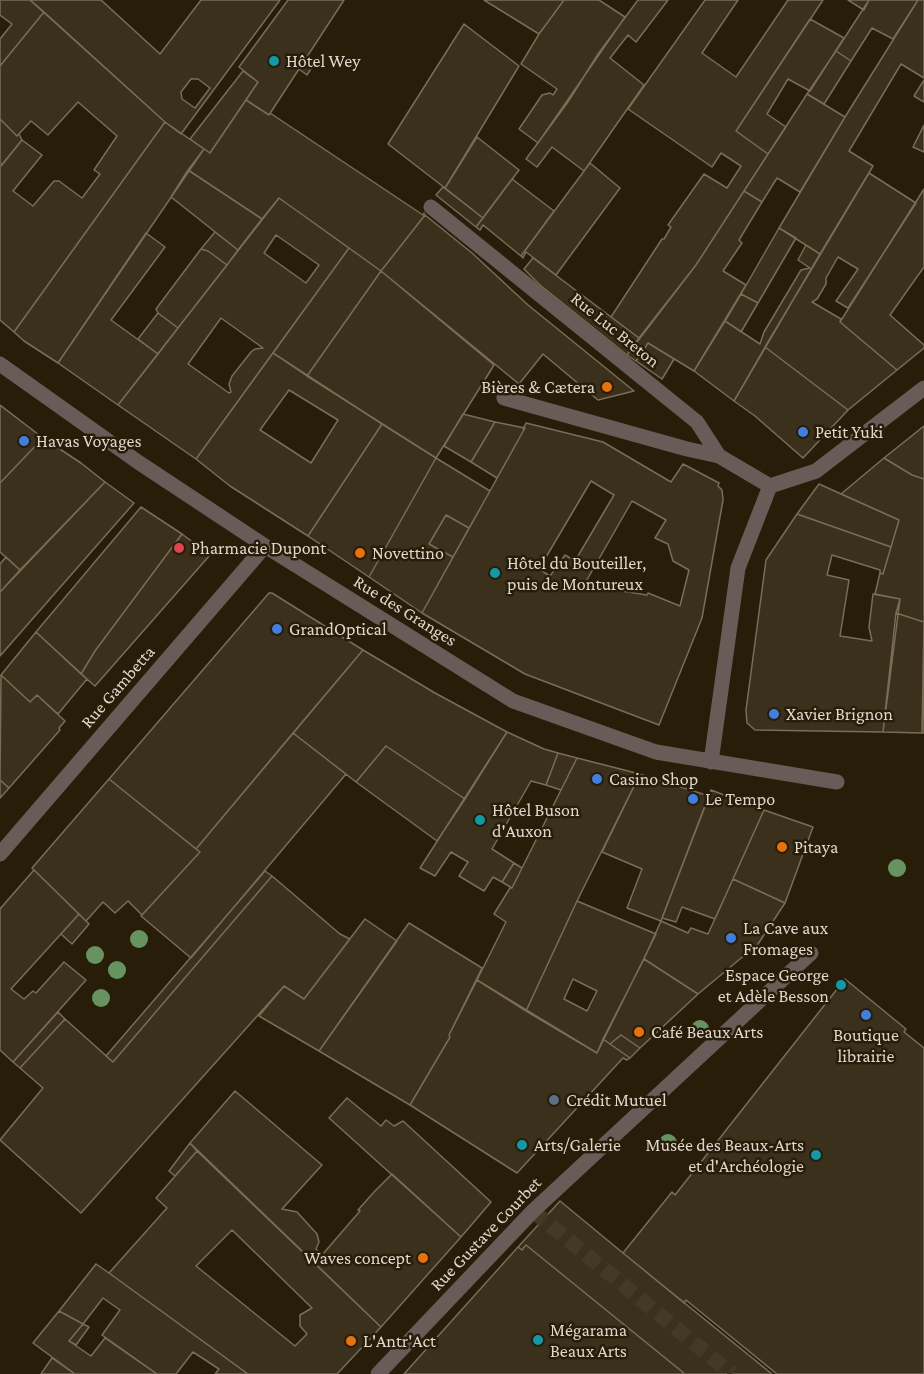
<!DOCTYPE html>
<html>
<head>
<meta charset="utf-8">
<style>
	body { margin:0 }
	canvas { display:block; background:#271d09 }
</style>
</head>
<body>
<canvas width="924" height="1374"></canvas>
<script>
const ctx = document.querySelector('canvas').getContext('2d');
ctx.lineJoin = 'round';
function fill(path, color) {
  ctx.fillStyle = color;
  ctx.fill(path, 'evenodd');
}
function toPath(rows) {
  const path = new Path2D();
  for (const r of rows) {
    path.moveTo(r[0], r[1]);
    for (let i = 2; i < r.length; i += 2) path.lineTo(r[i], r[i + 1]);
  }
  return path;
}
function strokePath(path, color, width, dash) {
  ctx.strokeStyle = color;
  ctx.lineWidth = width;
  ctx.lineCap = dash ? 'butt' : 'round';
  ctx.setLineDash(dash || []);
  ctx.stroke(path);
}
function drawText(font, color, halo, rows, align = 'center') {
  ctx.font = font + ' "Crimson Pro",serif';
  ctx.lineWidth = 5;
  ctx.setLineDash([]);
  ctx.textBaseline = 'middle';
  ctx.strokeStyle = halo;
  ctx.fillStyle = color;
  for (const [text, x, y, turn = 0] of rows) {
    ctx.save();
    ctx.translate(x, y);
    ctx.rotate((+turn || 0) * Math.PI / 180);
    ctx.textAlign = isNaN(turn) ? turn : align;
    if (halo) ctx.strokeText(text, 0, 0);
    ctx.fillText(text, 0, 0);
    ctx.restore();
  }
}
const building = toPath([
	[0,0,30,0,44,12,0,66,0,39,12,24,0,15,0,0],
	[30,0,101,0,160,54,201,0,280,0,181,134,165,122,30,0],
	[191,79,198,79,210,88,195,108,182,99,181,92,191,79],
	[288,0,344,0,269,115,246,100,258,82,239,67,288,0],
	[484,0,564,0,539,34,484,0],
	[564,0,599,0,625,17,538,143,519,129,542,95,550,93,553,95,557,89,521,64,539,34,564,0],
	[668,0,636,42,628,35,610,58,644,85,584,171,552,147,537,167,526,159,568,102,598,54,638,0,668,0],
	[705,0,738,0,702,53,736,77,788,0,823,0,736,131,768,154,696,265,639,338,611,317,662,239,664,239,671,227,668,225,704,174,727,188,741,166,721,153,712,167,628,109,705,0],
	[848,0,869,0,864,10,848,0],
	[869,0,918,0,893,39,872,28,851,61,836,51,869,0],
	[918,0,924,0,924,78,901,64,849,151,873,166,820,254,779,228,845,117,918,0],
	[44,12,165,122,14,332,0,320,0,167,22,140,42,155,13,191,33,206,54,181,59,181,82,198,100,174,94,170,117,136,78,102,48,135,31,121,17,136,0,119,0,66,44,12],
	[810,19,844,38,810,91,788,79,767,114,786,127,768,154,736,131,810,19],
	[464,24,519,66,445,188,388,144,464,24],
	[836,51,851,61,824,104,807,94,836,51],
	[308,56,316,61,307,75,299,69,308,56],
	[243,71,258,82,210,153,190,139,243,71],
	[924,80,924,102,914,96,924,80],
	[807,94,845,117,800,192,777,178,762,202,744,191,807,94],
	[246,100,269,115,270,113,423,215,424,213,425,215,381,271,279,198,262,219,188,170,204,149,210,153,246,100],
	[0,119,17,136,19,134,22,140,2,165,0,163,0,119],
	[165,122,204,149,58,363,24,341,14,332,165,122],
	[924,125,924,152,913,147,924,125],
	[477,137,519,170,483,218,445,188,477,137],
	[590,163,620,188,556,275,526,252,523,258,521,256,590,163],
	[188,170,262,219,238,250,171,197,188,170],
	[869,173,916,203,848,308,836,301,858,269,838,257,826,278,826,284,817,299,812,302,841,319,840,322,897,370,848,410,765,347,869,173],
	[512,179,554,211,521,256,483,225,480,230,476,227,512,179],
	[443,187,483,218,476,227,436,195,443,187],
	[924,189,924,267,890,315,924,345,924,348,897,370,840,322,924,189],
	[744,191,762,202,739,240,742,243,723,271,746,285,694,371,648,343,636,361,627,355,696,265,744,191],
	[279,198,349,248,196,459,118,405,279,198],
	[276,235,319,265,306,283,264,253,276,235],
	[221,318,263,348,255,349,251,352,232,376,229,384,231,392,229,393,188,364,221,318],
	[425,215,472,253,528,305,634,391,598,400,543,354,519,384,381,271,425,215],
	[779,228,796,238,758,303,741,294,779,228],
	[215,232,238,250,227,265,208,251,201,249,215,232],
	[146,233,165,247,111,320,158,354,118,405,58,363,146,233],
	[806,245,820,254,734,401,694,371,725,321,760,344,764,332,801,270,810,268,798,260,806,245],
	[349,248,381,271,307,376,273,353,349,248],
	[201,249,208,251,227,265,178,328,158,313,156,309,201,249],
	[533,258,639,338,627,355,540,285,524,269,533,258],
	[381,271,494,365,436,458,307,376,381,271],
	[741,294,758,303,741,332,725,321,741,294],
	[158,313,178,328,158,354,138,339,158,313],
	[648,343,674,359,662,379,636,361,648,343],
	[765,347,848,410,803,458,755,416,734,401,765,347],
	[273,353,382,424,308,536,230,486,196,459,273,353],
	[289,390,338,420,311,463,260,430,289,390],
	[0,405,43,438,0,483,0,405],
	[463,414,495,422,471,462,444,446,463,414],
	[495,422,525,428,497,478,471,462,495,422],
	[526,423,603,442,671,482,683,464,719,483,718,486,722,490,723,500,702,618,659,725,525,674,422,613,525,428,523,429,526,423],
	[591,481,614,495,575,561,565,555,550,576,539,569,591,481],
	[632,501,666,520,655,538,668,544,673,561,689,570,680,606,648,593,647,595,584,585,632,501],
	[382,424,436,458,369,577,308,536,382,424],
	[924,426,924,479,912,475,884,458,924,426],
	[43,438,81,463,105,482,20,570,0,552,0,483,43,438],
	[436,458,490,491,469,528,446,515,429,544,453,557,422,613,369,577,436,458],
	[884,458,912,475,924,479,924,622,896,613,900,599,875,594,880,573,883,574,899,520,841,494,884,458],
	[105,482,134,503,0,656,0,592,105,482],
	[819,484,899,520,891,547,797,514,819,484],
	[141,507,182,534,95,651,81,674,36,632,141,507],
	[797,514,891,547,883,574,880,573,880,570,832,555,827,575,849,580,840,636,872,641,869,627,873,594,900,599,883,732,755,730,747,723,746,710,766,560,797,514],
	[446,515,469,528,453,557,429,544,446,515],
	[182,534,210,555,95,686,81,674,95,651,182,534],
	[6,557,20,570,0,592,0,564,6,557],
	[269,593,272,593,363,650,196,849,109,779,269,593],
	[896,613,924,622,922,733,883,732,896,613],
	[36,632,87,679,58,714,37,695,30,702,1,675,36,632],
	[363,650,435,693,507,732,465,799,386,746,356,782,293,733,363,650],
	[924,662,924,733,922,733,924,662],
	[1,675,30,702,37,695,65,721,59,728,60,730,9,788,0,780,1,675],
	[507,732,544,749,558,753,546,785,531,781,492,849,514,863,502,882,493,877,484,891,459,876,468,862,451,852,435,876,420,868,507,732],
	[293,733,346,774,191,958,141,916,200,852,196,849,293,733],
	[386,746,465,799,437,841,356,782,386,746],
	[558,753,577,758,561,790,546,785,558,753],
	[577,758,640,774,577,901,526,1011,477,980,506,922,494,914,510,888,512,888,577,758],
	[640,774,709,796,661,921,627,908,642,869,602,852,640,774],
	[109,779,200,852,142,915,128,901,115,913,103,902,86,921,32,868,109,779],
	[0,780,9,788,0,798,0,780],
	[711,790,764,810,715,919,682,907,676,922,662,918,711,790],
	[764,810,813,827,785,903,733,879,764,810],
	[514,863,522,868,512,888,502,882,514,863],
	[34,870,79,914,11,989,24,999,33,991,36,993,64,962,86,980,13,1062,0,1050,0,909,34,870],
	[265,871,272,876,113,1062,106,1056,265,871],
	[272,876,340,934,350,939,304,999,284,986,81,1213,0,1140,43,1088,20,1068,65,1019,113,1062,272,876],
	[733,879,785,903,758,944,698,994,644,959,661,921,688,933,691,928,708,934,733,879],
	[577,901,656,934,597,1053,526,1011,577,901],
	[573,979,597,991,587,1011,564,999,573,979],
	[79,914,89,924,72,944,61,934,79,914],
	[365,919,397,941,319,1051,259,1016,284,986,304,999,365,919],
	[409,923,482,968,449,1035,450,1037,410,1105,319,1051,409,923],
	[644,959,698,994,640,1048,621,1035,610,1044,603,1039,644,959],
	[845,979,906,1029,904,1032,924,1048,924,1374,777,1374,686,1300,684,1303,623,1253,672,1192,675,1195,845,979],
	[477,980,597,1053,603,1039,630,1058,627,1060,623,1058,517,1173,410,1105,450,1037,449,1035,477,980],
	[58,1012,65,1019,20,1068,13,1062,58,1012],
	[621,1035,640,1048,630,1058,610,1044,621,1035],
	[235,1091,322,1165,282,1209,297,1212,317,1234,319,1242,316,1249,322,1255,360,1211,358,1210,374,1192,392,1174,461,1237,381,1327,190,1143,235,1091],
	[347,1098,381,1126,386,1120,394,1126,403,1121,491,1202,461,1237,329,1118,347,1098],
	[190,1143,197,1151,175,1176,169,1171,190,1143],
	[197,1151,381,1327,337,1374,248,1374,109,1273,167,1208,156,1198,197,1151],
	[232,1230,312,1308,300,1315,300,1326,307,1334,295,1346,196,1266,232,1230],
	[560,1201,623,1253,772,1374,685,1374,526,1245,522,1250,518,1247,560,1201],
	[526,1245,595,1301,685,1374,404,1374,518,1247,522,1250,526,1245],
	[96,1264,109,1273,248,1374,215,1374,219,1369,193,1352,176,1374,157,1374,102,1335,120,1310,103,1298,83,1324,59,1311,96,1264],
	[59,1311,83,1324,69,1341,91,1356,105,1338,157,1374,75,1374,33,1343,59,1311],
	[83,1324,89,1327,76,1345,69,1341,83,1324],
	[52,1358,75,1374,41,1374,52,1358]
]);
const minorTunnel = toPath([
	[533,1211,732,1374]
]);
const minor = toPath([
	[431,207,697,422,719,456,770,486],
	[0,364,138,462,265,546,513,701,656,752,837,782],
	[504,398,687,449,719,456],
	[711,762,738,568,770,486,816,471,924,388],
	[0,854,265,546],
	[378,1374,533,1211,811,953]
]);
const trees = [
	[897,868],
	[139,939],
	[95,955],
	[117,970],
	[101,998],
	[700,1029],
	[668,1143]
];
const markers = [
	[274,61,6,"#0f9aa8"],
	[607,387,6,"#e8710a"],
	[803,432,6,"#3f7fe0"],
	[24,441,6,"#3f7fe0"],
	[179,548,6,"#e0444e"],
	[360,553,6,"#e8710a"],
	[495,573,6,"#0f9aa8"],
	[277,629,6,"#3f7fe0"],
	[774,714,6,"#3f7fe0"],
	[597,779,6,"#3f7fe0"],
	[693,799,6,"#3f7fe0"],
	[480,820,6,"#0f9aa8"],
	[782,847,6,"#e8710a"],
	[731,938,6,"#3f7fe0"],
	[841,985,6,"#0f9aa8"],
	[866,1015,6,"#3f7fe0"],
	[639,1032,6,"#e8710a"],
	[554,1100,6,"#5c6f8a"],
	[522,1145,6,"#0f9aa8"],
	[816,1155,6,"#0f9aa8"],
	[423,1258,6,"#e8710a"],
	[538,1340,6,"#0f9aa8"],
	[351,1341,6,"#e8710a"]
];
const poiNames = [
	["Hôtel Wey",286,61],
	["Bières & Cætera",595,387,"right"],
	["Petit Yuki",815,432],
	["Havas Voyages",36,441],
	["Pharmacie Dupont",191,548],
	["Novettino",372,553],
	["Hôtel du Bouteiller,",507,563],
	["puis de Montureux",507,584],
	["GrandOptical",289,629],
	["Xavier Brignon",786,714],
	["Casino Shop",609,779],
	["Le Tempo",705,799],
	["Hôtel Buson",492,810],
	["d'Auxon",492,831],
	["Pitaya",794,847],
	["La Cave aux",743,928],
	["Fromages",743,949],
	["Espace George",829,975,"right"],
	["et Adèle Besson",829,996,"right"],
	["Café Beaux Arts",651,1032],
	["Boutique",866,1035,"center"],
	["librairie",866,1056,"center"],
	["Crédit Mutuel",566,1100],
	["Arts/Galerie",534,1145],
	["Musée des Beaux-Arts",804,1145,"right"],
	["et d'Archéologie",804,1166,"right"],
	["Waves concept",411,1258,"right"],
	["Mégarama",550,1330],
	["Beaux Arts",550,1351],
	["L'Antr'Act",363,1341]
];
const streetNames = [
	["Rue Luc Breton",615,330,39],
	["Rue des Granges",405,611,32],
	["Rue Gambetta",118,687,-49],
	["Rue Gustave Courbet",486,1234,-46]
];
fill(building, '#3b301c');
strokePath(building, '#7a6d58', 1.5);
strokePath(minorTunnel, '#423926', 15, [15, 8]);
strokePath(minor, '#675c58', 15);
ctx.fillStyle = '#66935f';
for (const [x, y] of trees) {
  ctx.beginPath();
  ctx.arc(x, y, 9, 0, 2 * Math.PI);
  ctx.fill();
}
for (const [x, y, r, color] of markers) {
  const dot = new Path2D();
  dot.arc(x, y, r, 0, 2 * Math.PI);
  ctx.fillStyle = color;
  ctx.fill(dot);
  strokePath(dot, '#271d09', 2);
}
drawText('18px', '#ded7cb', '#271d09', poiNames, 'left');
drawText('18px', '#ded7cb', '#271d09', streetNames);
</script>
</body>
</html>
